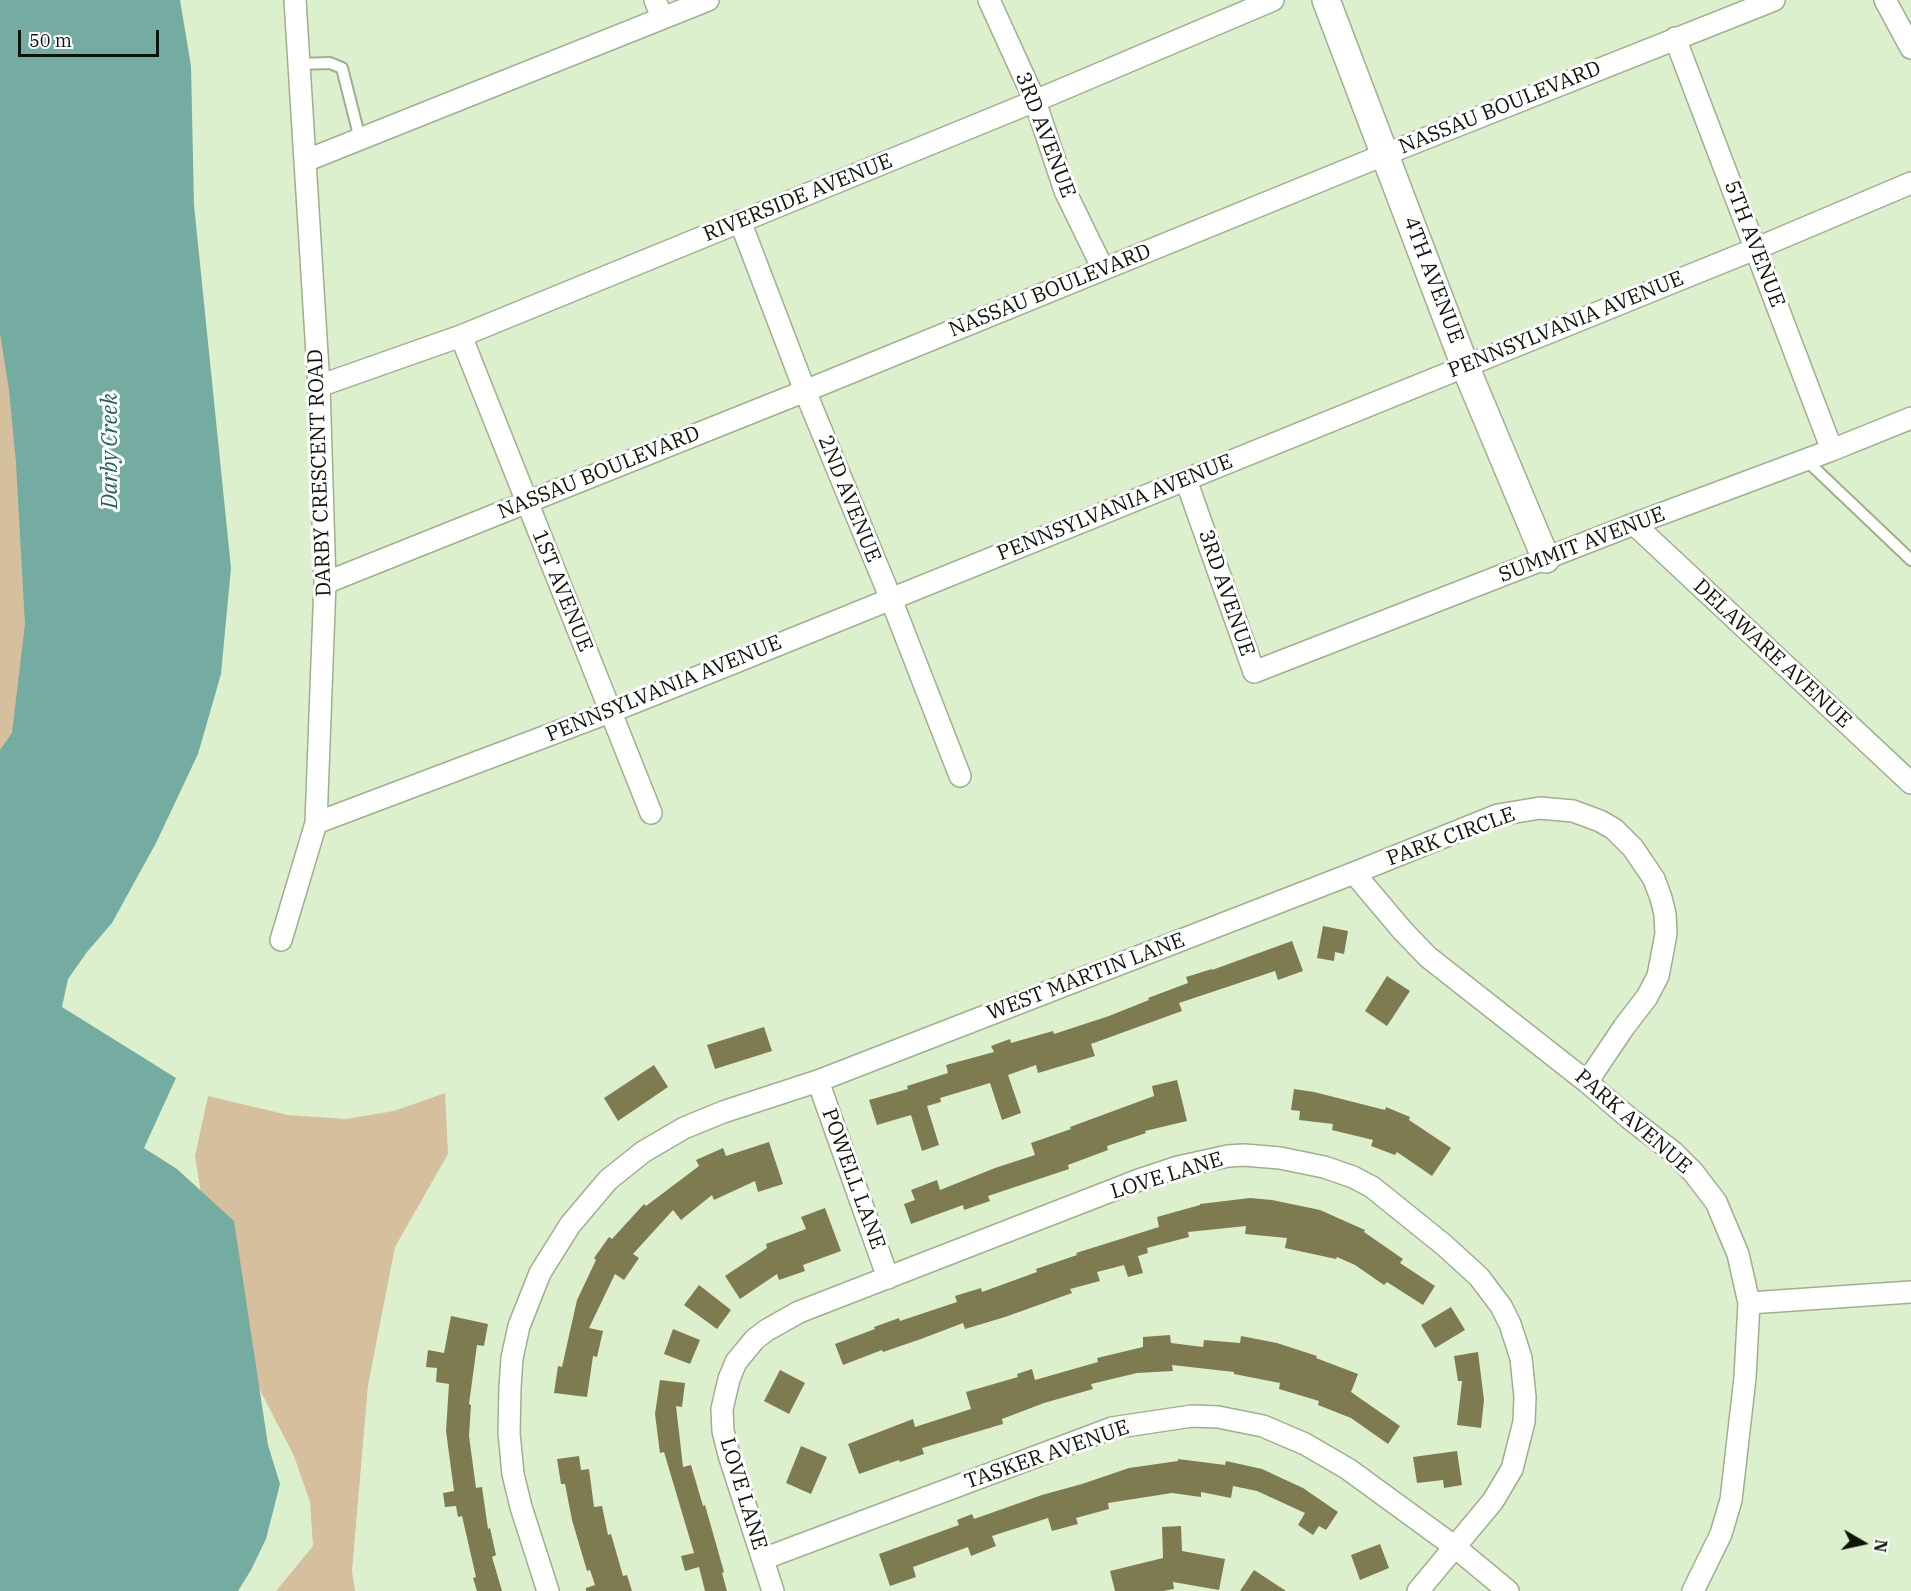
<!DOCTYPE html>
<html>
<head>
<meta charset="utf-8">
<style>
	body { margin:0 }
	#map { position:relative; width:1911px; height:1591px; overflow:hidden; background:#ddf0cd; font-family:"IBM Plex Serif",serif }
	canvas { display:block }
	.north { position:absolute; left:1833px; top:1513px; width:60px; height:60px; -webkit-text-stroke:4px #fff; paint-order:stroke; rotate:99deg; font-size:16px; font-weight:700; line-height:24px; text-align:center; color:#0e1408 }
	.north::after { content:''; display:block; margin:auto; width:21px; height:27px; background:#0e1408; clip-path:polygon(50% 0,100% 100%,50% 72%,0 100%) }
	.scale { position:absolute; left:18px; top:30px; width:141px; height:27px; box-sizing:border-box; border:3px solid #0e1408; border-top:0; padding-left:8px; font-size:18px; line-height:21px; white-space:nowrap; color:#0e1408; -webkit-text-stroke:4px #fff; paint-order:stroke }
</style>
</head>
<body>
<div id="map">
<canvas width="1911" height="1591"></canvas>
<div class="north">N</div>
<div class="scale">50 m</div>
</div>
<script>
const ctx = document.querySelector('canvas').getContext('2d');
ctx.lineJoin = 'round';
function fill(path, color) {
  ctx.fillStyle = color;
  ctx.fill(path, 'evenodd');
}
function toPath(rows) {
  const path = new Path2D();
  for (const r of rows) {
    path.moveTo(r[0], r[1]);
    for (let i = 2; i < r.length; i += 2) path.lineTo(r[i], r[i + 1]);
  }
  return path;
}
function strokePath(path, color, width, dash) {
  ctx.strokeStyle = color;
  ctx.lineWidth = width;
  ctx.lineCap = dash ? 'butt' : 'round';
  ctx.setLineDash(dash || []);
  ctx.stroke(path);
}
function drawText(font, color, halo, rows, align = 'center') {
  ctx.font = font + ' "IBM Plex Serif",serif';
  ctx.lineWidth = 6;
  ctx.setLineDash([]);
  ctx.textBaseline = 'middle';
  ctx.strokeStyle = halo;
  ctx.fillStyle = color;
  for (const [text, x, y, turn = 0] of rows) {
    ctx.save();
    ctx.translate(x, y);
    ctx.rotate((+turn || 0) * Math.PI / 180);
    ctx.textAlign = isNaN(turn) ? turn : align;
    if (halo) ctx.strokeText(text, 0, 0);
    ctx.fillText(text, 0, 0);
    ctx.restore();
  }
}
const green = toPath([
	[0,38,37,612,0,809],
	[445,1093,448,1154,395,1247,368,1385,352,1571,355,1591,276,1591,313,1546,310,1502,294,1456,261,1392,215,1281,195,1156,208,1096,288,1115,346,1119,394,1111]
]);
const water = toPath([
	[0,0,180,0,191,66,194,205,231,568,221,674,198,754,156,843,112,923,87,952,68,979,62,1007,176,1078,144,1148,177,1169,234,1221,268,1445,280,1484,266,1539,251,1570,238,1591,0,1591,0,750,12,733,25,624,16,463,9,390,0,333]
]);
const building = toPath([
	[1323,926,1348,931,1344,954,1335,952,1334,961,1317,958],
	[1292,941,1303,971,1278,980,1275,971,1179,1003,1182,1011,1091,1044,1095,1056,1038,1073,1036,1065,1008,1075,1021,1113,1002,1120,990,1083,940,1098,941,1102,927,1106,939,1145,922,1151,911,1115,877,1125,869,1100,908,1089,907,1086,948,1073,946,1065,994,1052,991,1046,1010,1039,1011,1043,1053,1031,1054,1034,1109,1016,1149,1000,1148,998,1188,983,1186,977,1212,969,1212,970],
	[1387,976,1410,991,1387,1026,1365,1011],
	[764,1027,772,1051,715,1069,707,1045],
	[654,1065,668,1087,618,1121,604,1098],
	[1177,1080,1187,1121,1145,1131,1146,1133,1107,1146,1108,1150,1068,1165,1069,1169,988,1196,990,1201,964,1210,963,1205,911,1224,904,1204,915,1200,911,1190,937,1180,940,1190,995,1168,1035,1155,1031,1143,1071,1129,1070,1127,1154,1096,1152,1086],
	[1294,1089,1314,1092,1385,1110,1386,1107,1410,1117,1409,1120,1451,1148,1432,1176,1397,1152,1395,1155,1371,1146,1373,1140,1332,1130,1333,1124,1299,1120,1300,1111,1291,1110],
	[769,1142,783,1184,758,1192,755,1181,714,1200,712,1195,681,1220,673,1210,633,1254,639,1258,624,1280,615,1274,589,1328,603,1331,597,1357,593,1356,587,1397,554,1393,558,1366,562,1367,577,1300,596,1260,594,1258,609,1237,612,1239,644,1204,646,1206,699,1166,696,1160,723,1148,726,1156],
	[1250,1198,1272,1200,1320,1210,1365,1230,1364,1232,1403,1259,1400,1263,1435,1286,1423,1305,1387,1282,1384,1285,1355,1265,1337,1257,1336,1259,1285,1248,1287,1238,1245,1234,1246,1226,1188,1232,1189,1237,1147,1248,1148,1253,1138,1256,1143,1273,1128,1277,1124,1265,1097,1272,1100,1281,1070,1289,1072,1293,1005,1317,965,1329,963,1323,921,1339,883,1352,882,1350,843,1365,835,1344,875,1329,874,1327,899,1318,900,1321,957,1302,955,1296,981,1288,982,1292,1037,1272,1036,1269,1077,1255,1076,1253,1159,1227,1157,1217,1200,1205,1200,1204],
	[825,1208,841,1251,803,1265,805,1271,779,1280,777,1274,740,1299,725,1276,767,1248,766,1244,806,1229,801,1217],
	[699,1285,731,1310,717,1329,684,1305],
	[1451,1307,1465,1330,1435,1348,1421,1325],
	[451,1316,488,1324,484,1346,477,1345,469,1404,471,1405,469,1436,476,1488,482,1487,488,1529,490,1528,496,1555,492,1557,502,1591,477,1591,473,1578,476,1577,462,1516,458,1517,456,1506,445,1507,443,1493,454,1491,446,1431,449,1384,436,1382,437,1368,426,1367,428,1350,444,1353],
	[673,1329,700,1340,690,1364,664,1354],
	[1170,1335,1171,1343,1203,1347,1204,1340,1240,1343,1241,1336,1277,1343,1317,1356,1316,1358,1358,1374,1351,1392,1400,1426,1388,1444,1351,1418,1318,1405,1319,1401,1279,1389,1280,1383,1234,1374,1234,1372,1172,1365,1173,1371,1137,1373,1091,1384,1093,1389,1044,1403,1002,1419,1003,1424,922,1448,924,1454,900,1462,899,1460,859,1474,848,1444,913,1419,915,1427,971,1409,966,1392,1018,1377,1017,1374,1032,1369,1035,1380,1098,1362,1097,1358,1143,1347,1143,1337],
	[1478,1352,1484,1400,1481,1428,1457,1425,1462,1381,1458,1381,1454,1356],
	[780,1370,805,1383,789,1414,764,1401],
	[660,1380,685,1383,682,1407,676,1406,683,1467,691,1465,703,1506,705,1505,724,1572,722,1573,727,1591,705,1591,699,1567,685,1571,681,1556,694,1553,664,1452,660,1453,655,1414],
	[801,1446,827,1457,811,1494,786,1483],
	[1457,1451,1462,1485,1444,1488,1443,1480,1417,1483,1413,1457],
	[579,1456,581,1470,589,1469,594,1507,602,1506,608,1535,611,1534,623,1576,627,1575,632,1591,586,1591,586,1588,595,1585,590,1570,587,1571,572,1520,565,1484,561,1484,557,1459],
	[1178,1459,1225,1465,1226,1461,1262,1469,1303,1488,1338,1512,1326,1530,1319,1526,1313,1535,1298,1525,1305,1513,1257,1491,1233,1486,1231,1498,1201,1492,1201,1497,1172,1493,1108,1503,1109,1509,1076,1518,1078,1524,1052,1531,1048,1518,992,1536,996,1546,971,1556,968,1547,913,1567,916,1577,890,1586,879,1554,959,1525,957,1520,972,1514,974,1519,1042,1495,1082,1484,1129,1468,1178,1461],
	[1181,1526,1182,1551,1225,1559,1219,1590,1173,1582,1174,1589,1163,1591,1115,1591,1110,1571,1163,1558,1162,1527],
	[1380,1544,1389,1568,1360,1580,1351,1555],
	[1254,1570,1286,1591,1240,1591]
]);
const service = toPath([
	[299,64,330,63,342,68,360,139],
	[1806,460,1911,560]
]);
const minor = toPath([
	[655,0,662,17],
	[989,0,1035,101,1065,191,1103,269],
	[1885,0,1911,48],
	[1675,38,1832,450],
	[305,161,708,0],
	[740,221,805,391,891,599,960,776],
	[461,336,651,813],
	[319,386,461,336,1035,101,1273,0],
	[1186,480,1254,672,1634,524,1832,450,1911,418],
	[1634,524,1911,783],
	[325,583,805,391,1386,154,1774,0],
	[316,823,610,712,738,661,1755,249,1911,183],
	[1354,873,1402,930,1428,957,1587,1082,1629,1118,1673,1152,1693,1172,1716,1202,1738,1254,1749,1303,1745,1378,1731,1500,1721,1534,1693,1591],
	[281,940,316,823,325,583,319,386,295,0],
	[818,1081,888,1278],
	[1749,1303,1911,1292],
	[763,1559,1112,1428,1192,1416,1218,1417,1263,1426,1305,1444,1348,1469,1455,1547,1508,1591],
	[548,1591,521,1507,513,1474,509,1433,510,1387,512,1358,519,1326,540,1273,570,1225,608,1180,643,1152,684,1128,723,1112,818,1081,1354,873,1498,815,1540,808,1573,811,1600,821,1614,829,1633,848,1654,879,1661,898,1665,914,1666,934,1658,976,1647,997,1624,1027,1587,1082],
	[773,1591,729,1455,723,1431,722,1409,729,1379,736,1362,755,1339,767,1330,799,1312,1139,1180,1178,1167,1228,1156,1244,1155,1280,1158,1324,1167,1353,1177,1372,1187,1444,1245,1479,1277,1501,1306,1510,1324,1521,1358,1525,1397,1524,1422,1512,1469,1493,1501,1418,1591]
]);
const tertiary = toPath([
	[1326,0,1465,366,1546,559]
]);
const streetNames = [
	["NASSAU BOULEVARD",1500,108,-22],
	["3RD AVENUE",1045,135,69],
	["RIVERSIDE AVENUE",798,198,-22],
	["5TH AVENUE",1754,244,69],
	["4TH AVENUE",1433,280,69],
	["NASSAU BOULEVARD",1050,291,-22],
	["PENNSYLVANIA AVENUE",1566,325,-22],
	["DARBY CRESCENT ROAD",320,473,-92],
	["NASSAU BOULEVARD",599,473,-22],
	["2ND AVENUE",849,499,68],
	["PENNSYLVANIA AVENUE",1115,508,-22],
	["SUMMIT AVENUE",1582,545,-21],
	["1ST AVENUE",562,591,68],
	["3RD AVENUE",1226,593,71],
	["DELAWARE AVENUE",1772,654,43],
	["PENNSYLVANIA AVENUE",664,689,-22],
	["PARK CIRCLE",1451,837,-20],
	["WEST MARTIN LANE",1086,977,-21],
	["PARK AVENUE",1633,1122,41],
	["LOVE LANE",1167,1176,-17],
	["POWELL LANE",853,1179,70],
	["TASKER AVENUE",1047,1455,-19],
	["LOVE LANE",743,1494,73]
];
const waterNames = [
	["Darby Creek",111,451,-90]
];
fill(green, '#d5bf9c');
fill(water, '#74aca1');
fill(building, '#7e7b50');
strokePath(service, '#9eaf8e', 14);
strokePath(minor, '#9eaf8e', 24);
strokePath(tertiary, '#9eaf8e', 30);
strokePath(service, '#fff', 10);
strokePath(minor, '#fff', 21);
strokePath(tertiary, '#fff', 27);
drawText('21px', '#0e1408', '#fff', streetNames);
drawText('italic 22px', '#1a6359', '#fff', waterNames);
</script>
</body>
</html>
